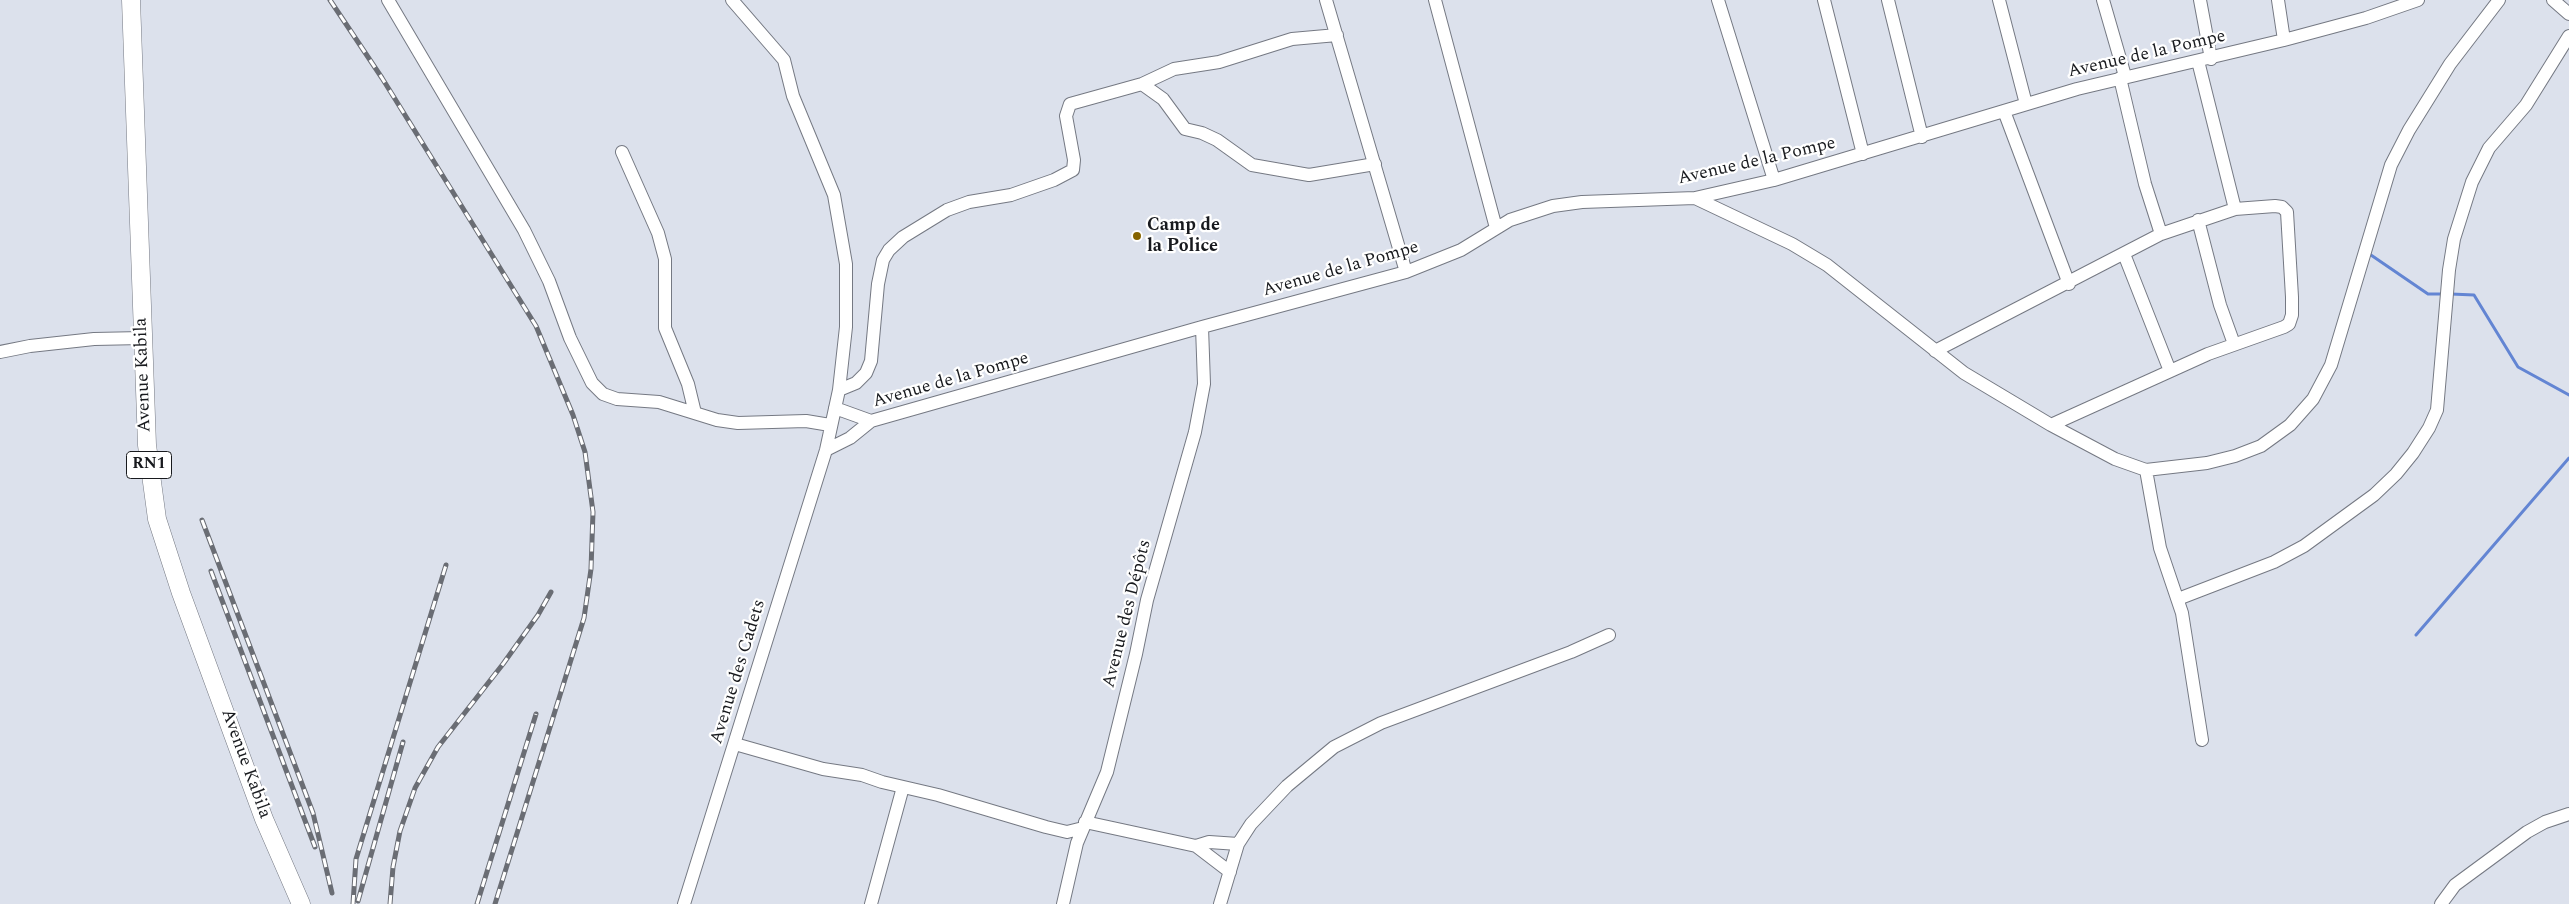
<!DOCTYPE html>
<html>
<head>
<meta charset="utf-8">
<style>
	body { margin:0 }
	canvas { display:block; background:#dce1ec }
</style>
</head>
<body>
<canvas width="2569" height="904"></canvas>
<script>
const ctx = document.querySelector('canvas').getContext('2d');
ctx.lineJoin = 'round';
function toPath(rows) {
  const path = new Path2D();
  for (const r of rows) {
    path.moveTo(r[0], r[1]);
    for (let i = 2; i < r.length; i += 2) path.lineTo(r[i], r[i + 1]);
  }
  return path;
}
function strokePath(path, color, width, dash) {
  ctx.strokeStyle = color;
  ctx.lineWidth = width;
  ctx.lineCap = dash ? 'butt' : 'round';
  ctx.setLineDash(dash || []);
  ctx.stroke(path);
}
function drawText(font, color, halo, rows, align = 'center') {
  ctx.font = font + ' Spectral,serif';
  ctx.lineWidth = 4.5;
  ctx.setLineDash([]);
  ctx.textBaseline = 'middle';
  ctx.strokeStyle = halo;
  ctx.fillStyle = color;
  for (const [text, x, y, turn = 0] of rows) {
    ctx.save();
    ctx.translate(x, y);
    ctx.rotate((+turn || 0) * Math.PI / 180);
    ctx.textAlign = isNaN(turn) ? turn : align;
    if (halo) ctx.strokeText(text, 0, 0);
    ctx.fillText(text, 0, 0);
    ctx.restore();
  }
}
const stream = toPath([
	[2368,253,2428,294,2445,294],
	[2451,294,2474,295,2518,367,2569,395],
	[2416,635,2569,458]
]);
const minor = toPath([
	[388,0,524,230,549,281,570,338,592,383,603,394,617,399,659,402,717,420,738,423,806,421,830,425],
	[1326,0,1406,272],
	[1435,0,1496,228],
	[1718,0,1774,180],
	[1824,0,1863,154],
	[1888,0,1922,137],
	[1999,0,2026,104],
	[2103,0,2125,76],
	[2200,0,2211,59],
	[2278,0,2284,40],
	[2553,0,2569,14],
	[2198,61,2235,209],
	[2120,78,2145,184,2161,234],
	[1142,84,1163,99,1185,129,1202,133,1217,140,1252,165,1309,175,1375,164],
	[2004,111,2069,284],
	[622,152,658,233,665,259,665,328,688,384,695,413],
	[1695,198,1792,244,1827,265,1964,373,2051,425,2115,459,2146,470,2207,463,2235,456,2261,446,2290,425,2313,399,2331,365,2391,165,2409,130,2450,64,2499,0],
	[2198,220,2220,305,2234,344],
	[2124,254,2170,371],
	[1935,351,2161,234,2235,209,2275,206,2282,207,2287,212,2292,297,2292,315,2289,324,2284,327,2208,354,2051,425],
	[0,352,30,346,94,339,142,338],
	[839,390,856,383,866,373,871,361,878,284,883,260,889,250,903,237,947,210,969,202,1011,195,1054,180,1073,170,1074,160,1066,116,1070,104,1142,84,1174,69,1219,62,1292,39,1337,35],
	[835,408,871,421],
	[826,450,850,438,871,421,1202,327,1406,272,1461,250,1510,220,1553,206,1582,202,1695,198,1774,180,2077,89,2284,40,2366,18,2418,0],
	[2146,470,2160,548,2182,613,2202,740],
	[2178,599,2274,562,2304,546,2374,495,2396,474,2413,453,2429,428,2437,410,2449,270,2454,239,2472,182,2489,148,2526,105,2569,36],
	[735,744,823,769,862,775,882,782,938,795,1046,827,1067,832,1083,828],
	[1085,822,1196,846,1230,872],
	[1196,846,1209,842,1238,844],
	[684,904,826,450,839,390,846,327,846,264,834,195,793,96,784,60,732,0],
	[871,904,903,787],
	[1063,904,1077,843,1107,772,1136,654,1147,600,1195,432,1204,384,1202,327],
	[1220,904,1238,844,1251,824,1287,786,1334,747,1381,723,1571,652,1609,635],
	[2441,904,2455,885,2527,832,2545,822,2569,814]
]);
const highway = toPath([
	[131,0,147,445,157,519,181,593,264,819,301,904]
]);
const rail = toPath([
	[330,0,382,78,536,326,573,415,585,452,593,512,591,569,584,618,495,904],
	[202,520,313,813,332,893],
	[211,571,315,847],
	[358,901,403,742],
	[353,904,356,859,446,565],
	[390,904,393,867,400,831,415,788,438,747,503,664,538,615,551,592],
	[477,904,536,714]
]);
const markers = [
	[1137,236,5,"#866400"]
];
const shields = [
	[149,465,45]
];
const shieldNames = [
	["RN1",149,465]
];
const streetNames = [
	["Avenue de la Pompe",2147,55,-13],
	["Avenue de la Pompe",1757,162,-13],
	["Avenue de la Pompe",1341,270,-16],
	["Avenue Kabila",144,375,-92],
	["Avenue de la Pompe",951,381,-16],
	["Avenue des Dépôts",1128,614,-76],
	["Avenue des Cadets",739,672,-73],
	["Avenue Kabila",245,764,70]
];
const poiNames = [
	["Camp de",1147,226],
	["la Police",1147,247]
];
strokePath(stream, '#6385d3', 3);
strokePath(minor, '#757983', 14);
strokePath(highway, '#757983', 19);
strokePath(minor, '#fff', 12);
strokePath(highway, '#fff', 18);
strokePath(rail, '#6a6d74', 5);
strokePath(rail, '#fff', 3, [9]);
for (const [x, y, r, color] of markers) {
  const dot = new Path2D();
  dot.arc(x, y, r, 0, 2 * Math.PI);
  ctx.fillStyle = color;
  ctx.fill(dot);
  strokePath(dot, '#fff', 2);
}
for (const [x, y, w] of shields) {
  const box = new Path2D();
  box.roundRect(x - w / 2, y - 13.5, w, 27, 4);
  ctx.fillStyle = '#fff';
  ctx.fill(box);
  strokePath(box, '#181a1e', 1);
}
drawText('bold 16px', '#181a1e', null, shieldNames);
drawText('18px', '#181a1e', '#fff', streetNames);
drawText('bold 18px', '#181a1e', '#fff', poiNames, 'left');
</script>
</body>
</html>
